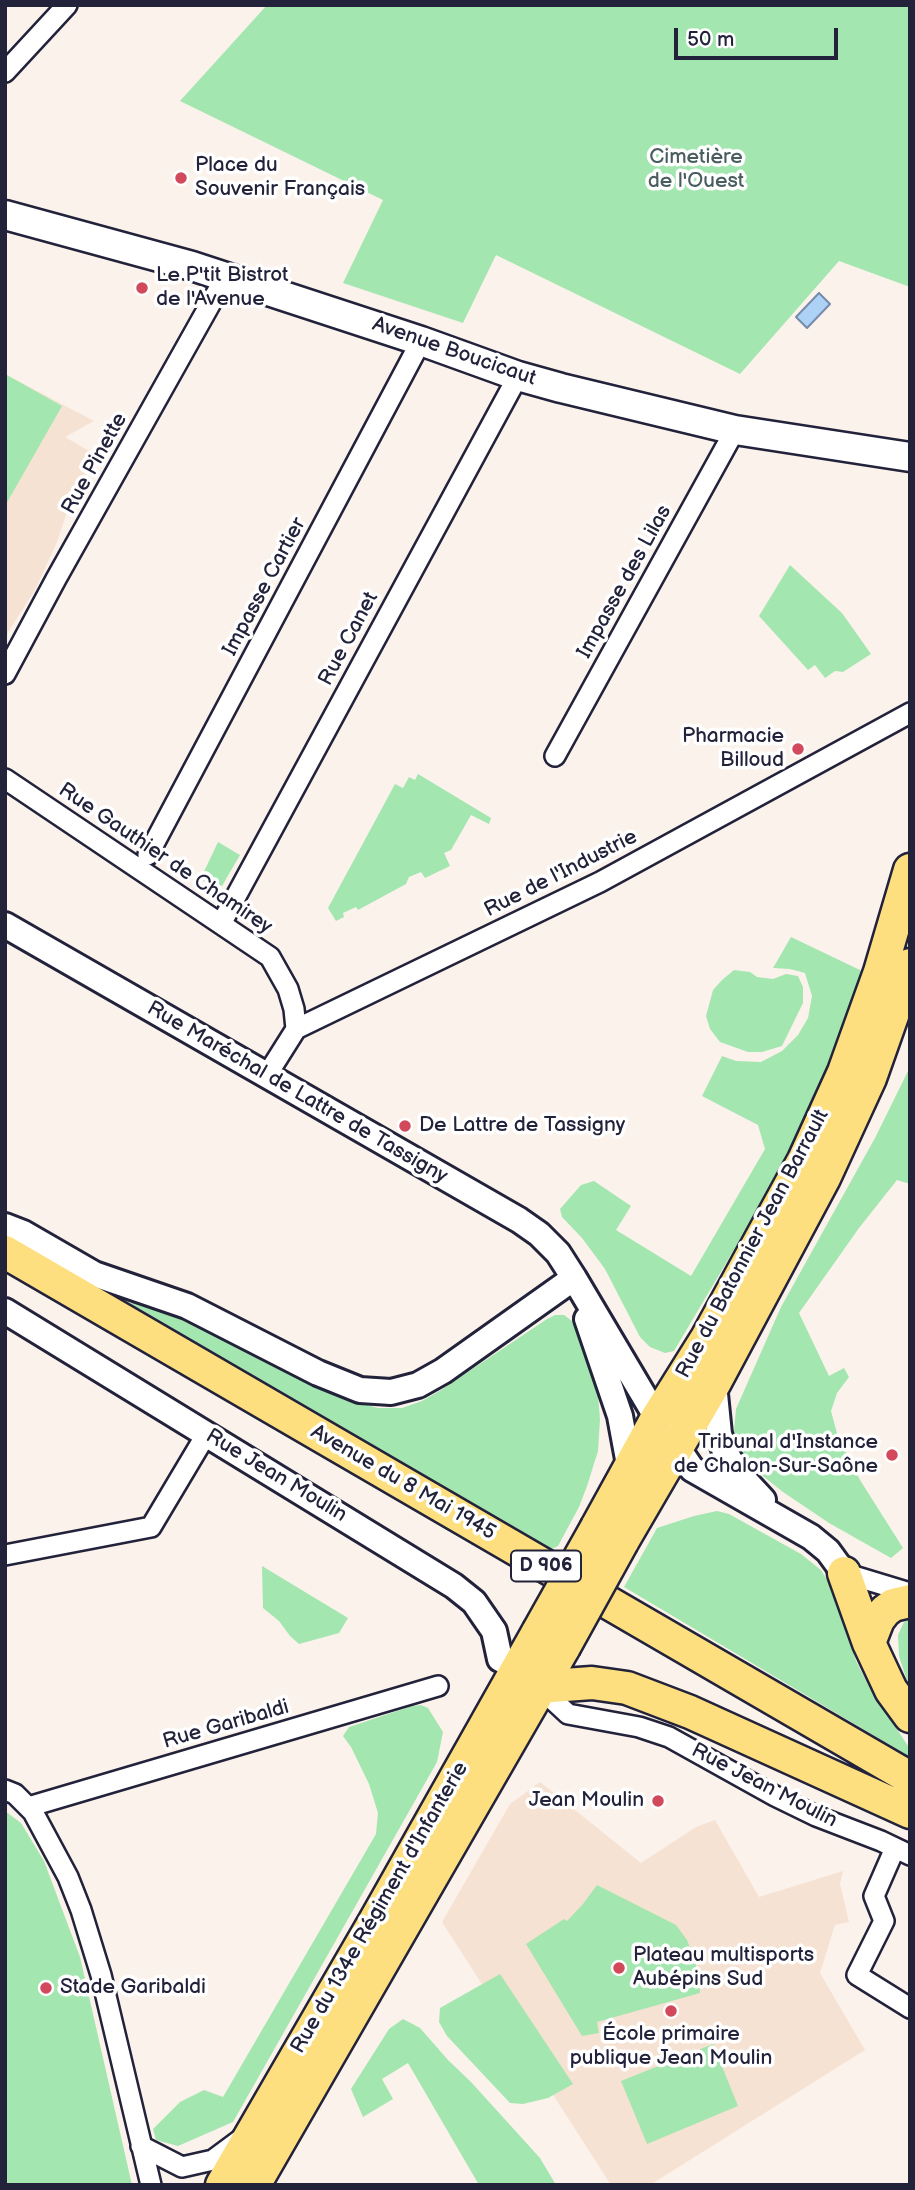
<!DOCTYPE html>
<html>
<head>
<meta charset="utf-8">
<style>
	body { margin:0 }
	#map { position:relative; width:915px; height:2190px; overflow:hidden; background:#fbf2eb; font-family:"Balsamiq Sans",sans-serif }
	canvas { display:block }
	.frame { position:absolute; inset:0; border:7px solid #22223b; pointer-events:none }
	.scale { position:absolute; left:674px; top:28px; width:164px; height:32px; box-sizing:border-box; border:4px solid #22223b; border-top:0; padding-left:9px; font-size:21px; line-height:24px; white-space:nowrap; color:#22223b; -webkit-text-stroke:5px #fff; paint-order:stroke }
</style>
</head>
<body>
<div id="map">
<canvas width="915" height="2190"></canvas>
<div class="frame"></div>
<div class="scale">50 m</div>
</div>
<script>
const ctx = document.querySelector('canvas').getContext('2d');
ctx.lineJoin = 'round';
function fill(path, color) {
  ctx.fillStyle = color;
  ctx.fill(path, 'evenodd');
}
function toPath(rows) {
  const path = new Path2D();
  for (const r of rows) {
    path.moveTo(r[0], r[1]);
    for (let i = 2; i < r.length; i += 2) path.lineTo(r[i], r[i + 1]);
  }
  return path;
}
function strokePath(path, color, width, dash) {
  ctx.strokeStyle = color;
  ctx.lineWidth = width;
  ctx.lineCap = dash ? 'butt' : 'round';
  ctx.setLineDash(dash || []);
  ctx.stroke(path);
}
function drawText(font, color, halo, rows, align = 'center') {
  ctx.font = font + ' "Balsamiq Sans",sans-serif';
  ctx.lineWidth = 7;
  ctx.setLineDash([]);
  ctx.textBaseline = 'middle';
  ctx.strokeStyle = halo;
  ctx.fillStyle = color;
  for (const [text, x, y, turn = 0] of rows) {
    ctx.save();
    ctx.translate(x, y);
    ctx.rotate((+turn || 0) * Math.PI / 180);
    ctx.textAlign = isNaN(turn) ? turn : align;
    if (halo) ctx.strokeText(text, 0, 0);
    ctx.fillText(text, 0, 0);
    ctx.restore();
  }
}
const built = toPath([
	[5,374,94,421,65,437,96,455,71,500,57,542,35,590,5,637],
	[540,1782,641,1863,696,1827,715,1820,759,1897,843,1871,840,1884,849,1922,835,1925,820,1973,865,2050,650,2185,611,2185,442,1922,510,1804]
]);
const green = toPath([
	[267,5,910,5,910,287,839,261,740,374,496,255,463,323,343,283,383,200,180,101],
	[5,374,62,406,5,506],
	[790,565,842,613,871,654,843,672,835,671,825,678,815,665,808,670,759,616],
	[418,774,491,818,489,824,471,815,451,850,444,853,450,866,425,878,421,872,409,877,406,884,358,910,356,907,343,913,344,917,336,921,328,908,395,784,403,788,409,777,415,780],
	[218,842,240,855,222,886,200,880],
	[791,937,862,971,853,1008,823,1090,784,1165,674,1351,665,1353,650,1347,640,1337,605,1269,582,1238,562,1217,560,1209,581,1185,594,1181,631,1206,616,1230,691,1276,765,1149,758,1125,702,1096,722,1056,736,1061,761,1062,782,1051,798,1035,808,1018,812,996,805,973,790,969,773,968],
	[734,970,750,972,757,977,773,979,786,974,798,976,803,987,803,1003,782,1046,762,1052,748,1052,720,1042,710,1029,706,1016,713,990,722,980],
	[910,1067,910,1184,897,1180,859,1228,799,1313,829,1376,844,1368,849,1377,837,1393,831,1411,838,1437,860,1480,903,1548,891,1558,829,1523,783,1492,749,1465,737,1448,734,1431,736,1409,781,1307,875,1138],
	[145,1298,357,1402,378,1408,402,1408,422,1401,441,1390,547,1319,555,1315,564,1315,572,1321,581,1335,597,1383,600,1419,598,1451,587,1486,579,1507,558,1546,552,1549,131,1304,132,1299],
	[717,1511,729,1514,801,1554,821,1570,838,1598,856,1661,871,1690,910,1749,910,1757,624,1587,657,1528,694,1516],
	[262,1566,348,1618,339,1633,299,1644,290,1636,279,1621,263,1608],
	[910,1619,910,1690,899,1656,898,1635,904,1622],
	[421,1705,428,1708,443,1732,437,1762,233,2122,178,2146,156,2140,153,2129,180,2102,204,2090,223,2097,376,1834,378,1813,369,1784,351,1747,343,1736,349,1727,412,1706],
	[5,1811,21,1823,44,1861,80,1957,132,2185,5,2185],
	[597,1885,676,1925,687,1940,694,1958,699,1978,700,1993,597,2022,599,2033,582,2036,526,1944,564,1919,567,1921,583,1904],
	[500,1974,573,2084,548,2098,523,2104,510,2103,447,2036,439,2022,440,2008],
	[403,2019,420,2028,448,2060,471,2082,540,2158,556,2185,479,2185,408,2063,382,2079,393,2099,363,2117,351,2089,389,2029],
	[713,2044,738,2106,647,2144,621,2081]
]);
const water = toPath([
	[819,293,830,304,807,328,796,317,819,293]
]);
const minor = toPath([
	[5,72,67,5],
	[5,674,56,579,226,276],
	[555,756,735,430],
	[5,779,270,957,288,989,294,1009,296,1029],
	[148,855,421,341],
	[221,924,518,376],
	[267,1075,296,1029,600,882,910,713],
	[5,1555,151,1527,207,1433],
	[844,1573,910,1593],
	[551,1686,554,1701,568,1714,639,1727,669,1737,775,1796,816,1816,881,1841,910,1855],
	[5,1790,15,1794,33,1812,68,1877,81,1910,101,1975,151,2185],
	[28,1807,438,1686],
	[895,1848,874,1896,884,1921,857,1975,910,2008],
	[141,2146,182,2167,213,2160,244,2137]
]);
const tertiary = toPath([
	[5,925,519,1220,539,1234,558,1253,574,1278,657,1418,692,1469,811,1537,828,1551,844,1573],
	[5,1226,23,1233,94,1274,187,1306,318,1373,360,1390,391,1392,418,1385,443,1371,574,1278],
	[5,1311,454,1586,474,1602,494,1631,500,1659,534,1677],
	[587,1319,620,1416,630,1470],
	[714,1384,719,1434,725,1452,737,1472,763,1500]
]);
const secondary = toPath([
	[5,215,192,266,421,341,518,376,561,388,735,430,910,457]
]);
const primary = toPath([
	[5,1252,910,1778],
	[597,1527,657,1418,707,1338,804,1160,844,1072,880,972,910,870],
	[622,1542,714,1384,824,1178,870,1078,910,965],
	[844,1573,869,1643,891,1690,910,1716],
	[869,1643,878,1620,885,1611,893,1605,910,1601],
	[551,1686,592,1683,627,1688,690,1712,910,1812],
	[222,2185,375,1921,538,1632],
	[254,2185,564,1647]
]);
const primaryBridge = toPath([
	[538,1632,597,1527],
	[564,1647,622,1542]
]);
const markers = [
	[181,178,7,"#d1495b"],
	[142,288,7,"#d1495b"],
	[798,749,7,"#d1495b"],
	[405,1126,7,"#d1495b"],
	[892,1455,7,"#d1495b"],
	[658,1801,7,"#d1495b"],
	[619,1968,7,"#d1495b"],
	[46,1988,7,"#d1495b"],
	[671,2011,7,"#d1495b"]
];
const shields = [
	[546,1566,70]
];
const shieldNames = [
	["D 906",546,1566]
];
const parkNames = [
	["Cimetière",696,158],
	["de l'Ouest",696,182]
];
const poiNames = [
	["Place du",195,166],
	["Souvenir Français",195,190],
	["Le P'tit Bistrot",156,276],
	["de l'Avenue",156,300],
	["Pharmacie",784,737,"right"],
	["Billoud",784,761,"right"],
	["De Lattre de Tassigny",419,1126],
	["Tribunal d'Instance",878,1443,"right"],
	["de Chalon-Sur-Saône",878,1467,"right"],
	["Jean Moulin",644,1801,"right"],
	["Plateau multisports",633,1956],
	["Aubépins Sud",633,1980],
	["Stade Garibaldi",60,1988],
	["École primaire",671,2035,"center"],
	["publique Jean Moulin",671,2059,"center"]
];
const streetNames = [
	["Avenue Boucicaut",454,352,19],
	["Rue Pinette",95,464,-61],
	["Impasse des Lilas",625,582,-61],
	["Impasse Cartier",265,587,-62],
	["Rue Canet",349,639,-62],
	["Rue Gauthier de Chamirey",165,859,34],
	["Rue de l'Industrie",561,874,-27],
	["Rue Maréchal de Lattre de Tassigny",297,1093,30],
	["Rue du Batonnier Jean Barrault",753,1244,-62],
	["Rue Jean Moulin",276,1476,31],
	["Avenue du 8 Mai 1945",403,1483,30],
	["Rue Garibaldi",226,1725,-16],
	["Rue Jean Moulin",764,1786,27],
	["Rue du 134e Régiment d'Infanterie",380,1908,-60]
];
fill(built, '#f6e2d2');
fill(green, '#a4e6b0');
fill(water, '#add2f6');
strokePath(water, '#758cab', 2);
strokePath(minor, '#22223b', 24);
strokePath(tertiary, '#22223b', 30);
strokePath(secondary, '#22223b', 33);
strokePath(primary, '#22223b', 37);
strokePath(minor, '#fff', 19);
strokePath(tertiary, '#fff', 24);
strokePath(secondary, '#fff', 28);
strokePath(primary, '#fedf80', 32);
strokePath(primaryBridge, '#22223b', 37, []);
strokePath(primaryBridge, '#fedf80', 32);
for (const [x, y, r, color] of markers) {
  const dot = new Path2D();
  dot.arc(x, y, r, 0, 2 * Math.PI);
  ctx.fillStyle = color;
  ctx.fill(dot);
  strokePath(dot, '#fff', 2.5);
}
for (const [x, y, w] of shields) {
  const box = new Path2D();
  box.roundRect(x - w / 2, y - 15.5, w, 31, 5);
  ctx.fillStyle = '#fff';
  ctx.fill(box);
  strokePath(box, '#22223b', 2);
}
drawText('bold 19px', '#22223b', null, shieldNames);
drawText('21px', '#495d5e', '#fff', parkNames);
drawText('21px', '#22223b', '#fff', poiNames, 'left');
drawText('21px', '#22223b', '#fff', streetNames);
</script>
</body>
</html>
